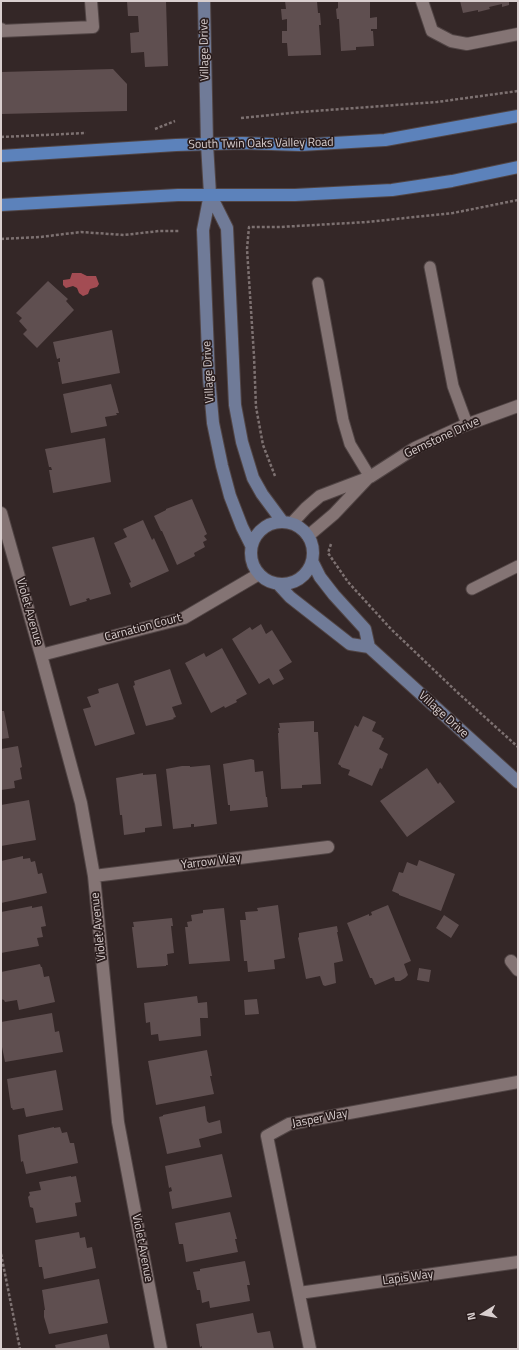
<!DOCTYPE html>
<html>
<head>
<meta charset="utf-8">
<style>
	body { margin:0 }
	#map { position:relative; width:519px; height:1350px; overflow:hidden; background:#342727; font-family:"Titillium Web",sans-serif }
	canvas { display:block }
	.frame { position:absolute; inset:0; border:2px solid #d9cfcf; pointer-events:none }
	.north { position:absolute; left:463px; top:1294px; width:40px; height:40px; -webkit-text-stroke:3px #2a1d1d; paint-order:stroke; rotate:259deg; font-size:11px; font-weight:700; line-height:16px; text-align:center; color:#d9cfcf }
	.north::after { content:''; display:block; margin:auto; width:14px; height:18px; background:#d9cfcf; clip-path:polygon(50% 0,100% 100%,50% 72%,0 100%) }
</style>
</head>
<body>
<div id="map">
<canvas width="519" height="1350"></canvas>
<div class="frame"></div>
<div class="north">N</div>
</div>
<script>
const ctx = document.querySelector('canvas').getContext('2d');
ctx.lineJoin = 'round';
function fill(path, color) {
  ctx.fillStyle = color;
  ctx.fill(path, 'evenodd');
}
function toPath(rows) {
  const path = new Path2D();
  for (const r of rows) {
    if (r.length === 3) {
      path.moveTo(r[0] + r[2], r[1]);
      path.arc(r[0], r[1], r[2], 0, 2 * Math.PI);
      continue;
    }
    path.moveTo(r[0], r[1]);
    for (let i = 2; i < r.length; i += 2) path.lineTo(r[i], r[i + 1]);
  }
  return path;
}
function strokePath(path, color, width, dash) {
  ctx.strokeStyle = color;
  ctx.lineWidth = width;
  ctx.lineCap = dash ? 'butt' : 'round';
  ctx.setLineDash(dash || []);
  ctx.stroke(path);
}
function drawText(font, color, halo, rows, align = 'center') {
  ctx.font = font + ' "Titillium Web",sans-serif';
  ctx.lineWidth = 3.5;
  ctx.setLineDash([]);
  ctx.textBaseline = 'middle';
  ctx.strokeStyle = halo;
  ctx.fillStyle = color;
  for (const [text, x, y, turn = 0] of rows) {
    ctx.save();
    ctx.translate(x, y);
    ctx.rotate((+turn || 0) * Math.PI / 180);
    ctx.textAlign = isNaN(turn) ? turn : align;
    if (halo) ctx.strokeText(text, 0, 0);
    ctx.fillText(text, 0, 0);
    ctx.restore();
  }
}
const water = toPath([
	[72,273,81,273,87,276,96,276,99,284,97,287,90,289,88,294,83,296,79,293,77,288,73,286,66,288,63,285,63,280,70,279]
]);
const building = toPath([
	[127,1,166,1,168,66,145,67,144,52,131,53,130,33,139,32,138,16,128,16],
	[285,1,317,1,318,13,320,13,321,25,319,25,321,55,288,56,287,43,282,43,282,31,287,31,287,19,282,20,281,9,286,9],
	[338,1,370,1,370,18,377,17,377,29,371,29,371,31,373,31,374,46,356,47,356,50,341,51,339,19,337,19,336,9,338,8],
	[460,1,512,1,512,2,509,2,509,5,502,7,502,4,489,7,490,9,478,12,478,10,463,13],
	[113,69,127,84,127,111,1,114,1,72],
	[48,281,68,299,66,301,74,310,37,348,23,334,27,330,19,321,22,318,16,313],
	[112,330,120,373,62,384,58,362,60,362,60,358,57,359,53,342],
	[111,384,119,413,116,413,117,415,105,417,107,426,71,433,63,394],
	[105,438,111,482,53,493,49,470,52,470,51,467,49,467,45,449],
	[192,499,207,534,204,536,207,540,203,542,205,547,194,553,195,556,177,565,162,531,161,531,154,516,166,510,166,509],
	[143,520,152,540,154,538,169,571,131,588,129,583,131,582,114,543,127,537,123,529],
	[94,537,111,594,90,600,89,598,86,599,87,601,70,606,52,547],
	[261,624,266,634,272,630,292,662,279,670,284,679,273,685,269,678,259,684,232,639,250,627,252,630],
	[222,648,247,694,236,700,237,702,225,708,224,706,211,713,185,663,204,653,206,657],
	[170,669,182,704,172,707,176,717,173,718,174,719,146,726,133,686,135,685,134,681],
	[118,683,135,734,95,746,83,709,91,707,87,697,99,693,98,689],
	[1,711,4,711,9,738,1,739],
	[363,716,376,722,372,731,382,736,381,737,384,738,379,749,388,754,382,769,380,768,372,786,348,775,350,770,341,767,341,766,338,764,355,725,358,727],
	[314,721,314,732,318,732,321,784,302,785,302,788,281,789,278,733,279,733,278,728,280,728,279,723],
	[18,746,22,767,20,768,22,779,14,781,15,788,1,790,1,749],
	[251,759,254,760,255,772,263,771,266,797,267,797,268,807,230,811,230,805,228,805,223,764],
	[210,765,217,824,194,827,194,824,191,824,191,827,173,829,166,769,182,766,190,766,190,767],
	[427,768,438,784,440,782,455,802,407,837,380,801],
	[143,773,143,775,156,774,162,826,145,828,145,832,124,835,122,815,120,815,116,778],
	[29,800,36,840,1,846,1,805],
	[23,856,23,859,30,858,31,862,35,861,38,874,42,873,47,893,1,903,1,861],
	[419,860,455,874,441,911,399,895,399,894,392,891,399,872,403,873,407,862,417,866],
	[278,905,285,958,274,960,275,969,248,972,247,961,244,961,240,920,246,920,245,912,258,911,257,908],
	[388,905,411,961,404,964,408,975,405,978,400,981,395,981,394,977,375,985,372,978,370,978,347,923,369,914,369,916,372,915,371,912],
	[32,906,32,908,42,906,46,926,41,927,43,937,37,938,39,946,1,953,1,912],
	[224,908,230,961,189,964,185,927,188,927,187,922,192,921,191,915,203,913,203,910],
	[444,915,459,925,451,938,436,928],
	[172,918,173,926,171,926,174,953,167,954,168,965,166,965,166,966,137,968,132,927,134,927,133,922],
	[337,926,338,932,337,932,343,961,334,963,336,983,325,986,323,985,320,976,306,979,298,938,299,937,299,933],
	[40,964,41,967,42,967,44,977,49,976,55,1002,19,1010,17,1000,5,1002,4,1000,1,999,1,972],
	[419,968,431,970,429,982,417,980],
	[197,996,198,1003,207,1002,208,1018,200,1018,201,1036,159,1041,158,1034,151,1035,150,1022,146,1023,144,1003],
	[257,999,259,1014,245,1015,244,1000],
	[52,1013,55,1032,59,1031,63,1052,5,1062,2,1047,1,1048,1,1022],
	[207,1050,212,1076,210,1076,214,1094,156,1105,148,1061],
	[56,1070,63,1110,26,1117,24,1108,13,1110,12,1108,11,1108,7,1079],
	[205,1106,207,1121,209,1123,220,1120,222,1133,199,1139,201,1147,167,1154,159,1117,163,1116,163,1115],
	[54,1127,54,1128,60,1127,62,1133,67,1132,70,1143,74,1143,78,1163,26,1174,23,1161,21,1162,18,1135],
	[222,1154,232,1197,172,1209,169,1192,172,1191,171,1187,169,1188,165,1166],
	[71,1176,71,1177,76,1176,81,1202,75,1203,77,1216,36,1223,33,1208,30,1207,28,1197,30,1195,29,1192,41,1190,39,1182],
	[230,1212,237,1239,235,1239,238,1252,186,1262,183,1244,179,1244,175,1223],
	[79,1232,80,1238,85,1237,87,1248,92,1247,96,1268,44,1279,42,1267,39,1267,35,1240],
	[245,1261,250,1285,247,1285,250,1301,210,1308,209,1301,202,1303,200,1290,197,1290,193,1272,200,1271,200,1269],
	[99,1279,108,1323,49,1334,44,1317,44,1310,45,1310,42,1290],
	[253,1313,257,1332,258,1333,270,1331,274,1349,202,1349,202,1346,200,1347,196,1324],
	[107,1334,110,1349,56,1349,55,1345]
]);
const path = toPath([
	[241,118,301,112,437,102,518,91],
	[155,129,175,121],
	[1,137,86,133],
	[1,239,40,237,81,232,124,235,159,231,180,231],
	[275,476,263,445,256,407,254,356,247,249,249,227,280,227,367,222,453,213,518,200],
	[331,544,328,553,348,582,391,629,457,692,518,747],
	[1,1254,20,1349]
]);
const lane = toPath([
	[430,267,453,386,467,424],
	[318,283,343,420,350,444,370,477],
	[472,589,518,566]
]);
const street = toPath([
	[422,1,432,31,451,41,467,44,518,34],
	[1,29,1,31,93,27,91,1],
	[1,513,41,655,81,803,94,876,118,1122,161,1349],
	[292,523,306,508,320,496,370,477,415,448,463,426,518,406],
	[308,536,334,514,367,479],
	[41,655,184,618,259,574],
	[94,876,328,847],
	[511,961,518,970],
	[299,1293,518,1262],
	[310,1349,267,1136,289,1124,518,1082]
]);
const secondary = toPath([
	[204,1,207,144,210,194,203,230,209,378,213,423,222,466,230,496,242,527,251,545],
	[210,194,227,228,235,405,242,442,253,478,262,494,282,521],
	[282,553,31],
	[312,561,320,577,334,595,365,629,369,647],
	[278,584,290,597,350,644,369,647,518,782]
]);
const primary = toPath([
	[1,156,176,145,242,143,300,145,385,140,518,116],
	[1,205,178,195,295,195,392,190,452,181,518,167]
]);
const streetNames = [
	["Village Drive",205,50,-91],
	["South Twin Oaks Valley Road",261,144,-1],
	["Village Drive",209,372,-93],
	["Gemstone Drive",442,438,-25],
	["Violet Avenue",29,612,74],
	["Carnation Court",143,628,-15],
	["Village Drive",443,715,42],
	["Yarrow Way",211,862,-7],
	["Violet Avenue",99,927,-96],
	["Jasper Way",320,1119,-11],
	["Violet Avenue",142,1248,79],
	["Lapis Way",408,1278,-8]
];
fill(water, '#a34c53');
fill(building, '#5f4f50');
strokePath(lane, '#514545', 13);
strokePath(street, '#514545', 14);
strokePath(secondary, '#514545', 14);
strokePath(primary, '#514545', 14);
strokePath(path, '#7d7171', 2.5, [3, 2]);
strokePath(lane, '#847474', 11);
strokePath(street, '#847474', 12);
strokePath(secondary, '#707b98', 12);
strokePath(primary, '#5c82bb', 12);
drawText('12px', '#d9cfcf', '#2a1d1d', streetNames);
</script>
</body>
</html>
